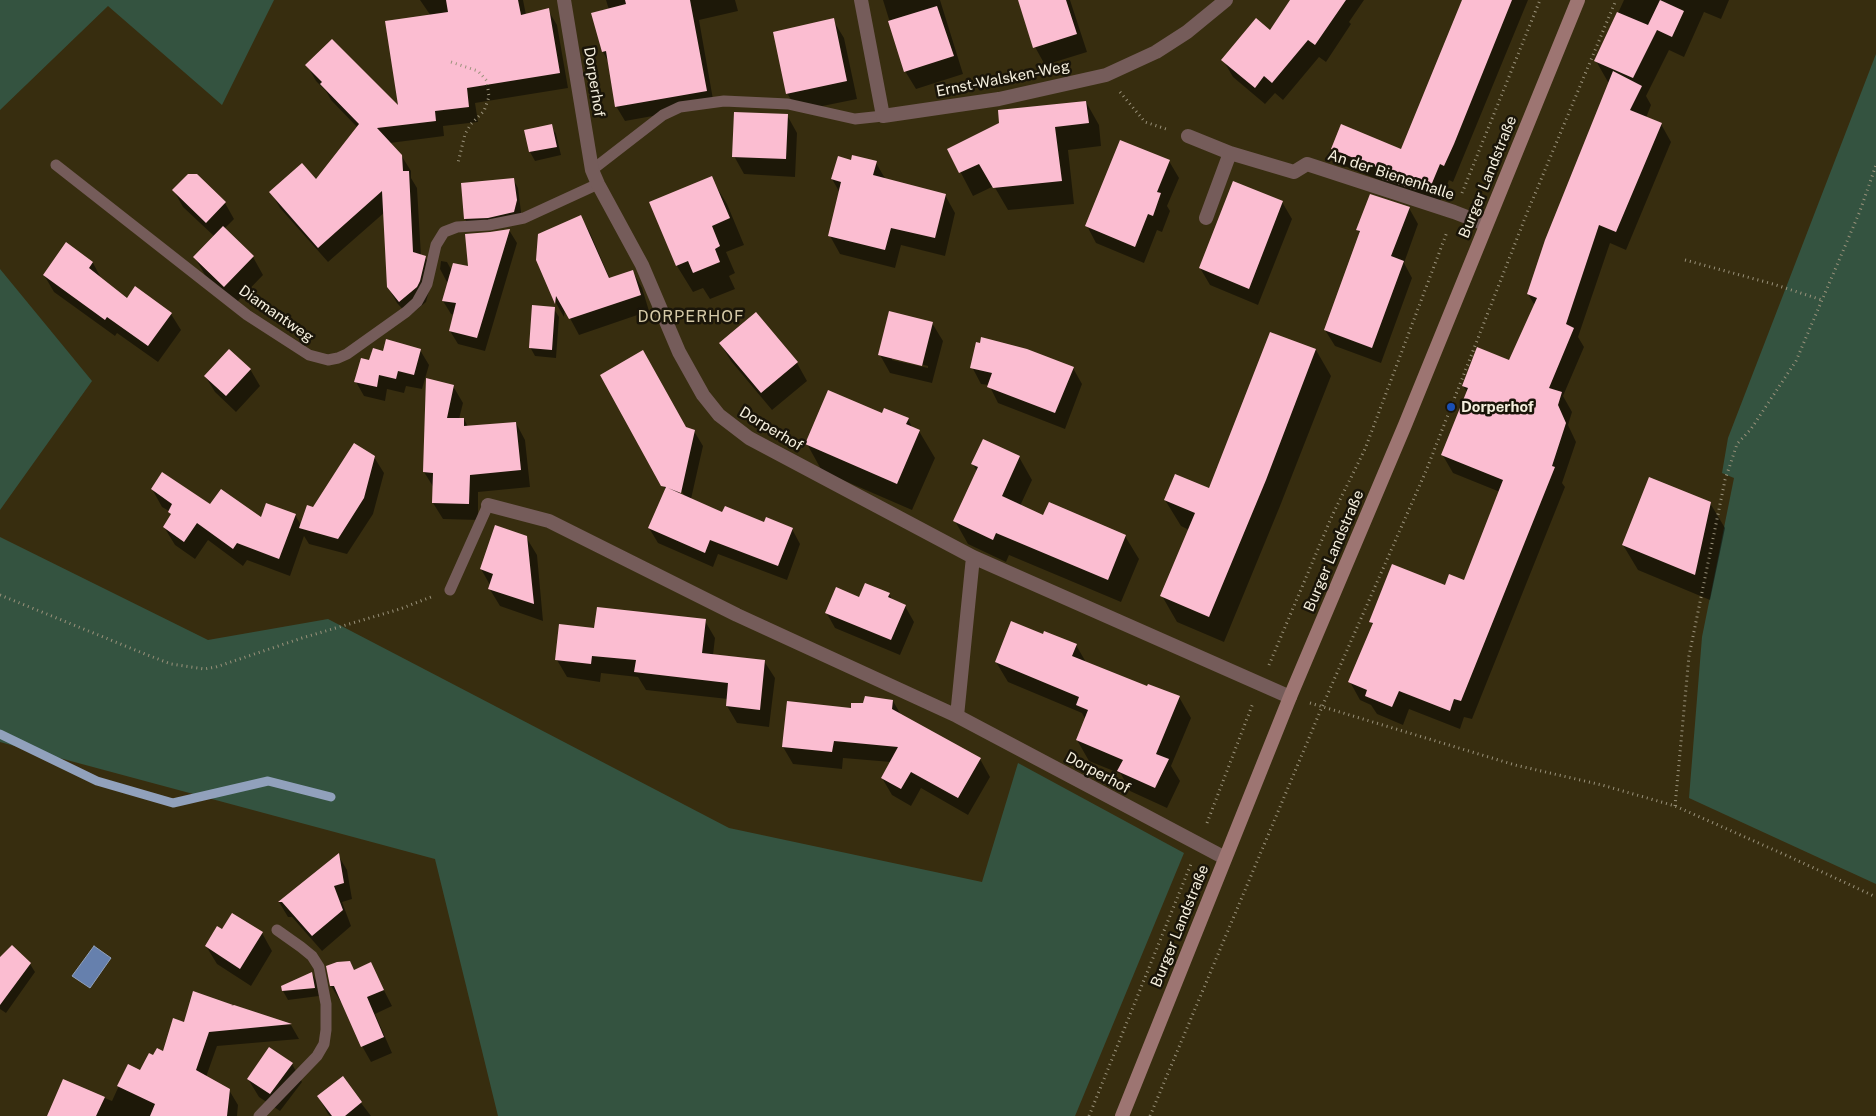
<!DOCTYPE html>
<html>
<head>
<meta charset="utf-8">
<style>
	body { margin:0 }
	canvas { display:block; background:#372d0f }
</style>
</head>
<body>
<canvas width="1876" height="1116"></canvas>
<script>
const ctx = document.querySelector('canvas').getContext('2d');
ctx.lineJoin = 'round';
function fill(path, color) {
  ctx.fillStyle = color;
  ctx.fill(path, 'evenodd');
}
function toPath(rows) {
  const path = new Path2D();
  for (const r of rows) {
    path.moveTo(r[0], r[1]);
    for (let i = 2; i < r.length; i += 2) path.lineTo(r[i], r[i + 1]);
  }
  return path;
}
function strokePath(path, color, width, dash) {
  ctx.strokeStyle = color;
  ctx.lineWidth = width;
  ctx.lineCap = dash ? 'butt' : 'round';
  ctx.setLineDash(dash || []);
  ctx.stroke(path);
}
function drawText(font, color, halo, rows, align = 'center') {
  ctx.font = font + ' "Public Sans",sans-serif';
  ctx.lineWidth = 5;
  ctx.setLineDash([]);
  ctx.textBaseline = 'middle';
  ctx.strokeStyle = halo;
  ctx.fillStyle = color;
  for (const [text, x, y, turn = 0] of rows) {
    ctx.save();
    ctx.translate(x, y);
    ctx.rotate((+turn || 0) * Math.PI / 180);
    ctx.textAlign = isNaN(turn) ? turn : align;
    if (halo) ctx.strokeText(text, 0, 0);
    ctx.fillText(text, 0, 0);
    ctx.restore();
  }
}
const green = toPath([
	[0,0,274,0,222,105,108,6,0,110],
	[1876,54,1876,884,1689,798,1702,637,1734,478,1722,473,1728,438],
	[0,269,92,381,0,510],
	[0,537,208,640,328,619,729,828,982,882,1018,763,1184,853,1075,1116,498,1116,435,859,0,742]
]);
const water = toPath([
	[94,946,111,958,90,988,72,976,94,946]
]);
const shadow = toPath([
	[420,0,523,0,526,15,548,10,557,25,568,88,475,103,478,122,443,126,444,136,390,143,401,155,411,171,411,178,417,188,421,256,425,257,434,272,426,302,409,316,397,303,388,287,385,212,328,262,280,208,271,192,316,181,358,128,331,100,326,91,316,81,307,65,400,108,433,19],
	[606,0,735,0,738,11,699,20,714,105,625,121,616,106,609,63,603,52,593,14,609,10],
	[883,0,940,0,963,74,916,89,905,71],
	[1020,0,1070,0,1087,52,1045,65,1035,47],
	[1292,0,1364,0,1349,22,1351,24,1326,62,1319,57,1283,100,1275,93,1265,104,1233,77,1223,60,1271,31],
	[1463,0,1528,0,1453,182,1449,180,1439,204,1342,165,1333,148,1402,150],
	[1624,0,1729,0,1721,19,1704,12,1684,57,1669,50,1646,96,1651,105,1646,118,1661,124,1671,142,1626,250,1610,243,1578,337,1584,347,1563,396,1572,412,1568,425,1576,442,1562,483,1565,487,1472,719,1464,717,1460,729,1409,709,1403,725,1377,714,1371,705,1360,700,1350,682,1373,626,1371,622,1446,586,1464,582,1500,492,1453,473,1442,454,1468,393,1463,386,1510,362,1535,306,1528,294,1610,83,1608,82,1596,61],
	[833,20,844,38,857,99,798,111,787,93],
	[1086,102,1099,125,1101,146,1068,150,1074,204,1008,210,994,186,973,196,949,150],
	[787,115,797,133,795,177,744,174,734,156],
	[551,126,556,134,561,155,535,161,530,152,526,131],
	[852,161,876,163,886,180,945,195,955,213,945,256,901,245,895,268,840,254,830,236,840,193,832,179],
	[1169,161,1179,178,1167,206,1170,211,1162,232,1157,230,1144,263,1096,243,1087,226],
	[711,178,727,204,744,245,726,252,735,273,729,276,735,289,710,299,703,288,693,292,677,266,651,202],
	[513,179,518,188,521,212,519,221,470,227,465,219],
	[174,191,225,203,234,219,224,229,253,257,263,275,235,304,205,275,195,258,215,237,183,207],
	[1282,202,1292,219,1258,305,1210,285,1200,268],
	[1409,208,1418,224,1404,263,1412,278,1381,363,1335,346,1325,330,1360,234,1358,230],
	[581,217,590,233,610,279,633,272,642,288,649,311,579,335,565,309,564,317,556,303,537,260],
	[509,230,517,243,485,351,458,344,450,331,455,315,451,314,443,301,448,284,440,269,441,261,447,262,452,271,470,268],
	[66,244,93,263,102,280,127,299,171,314,181,330,158,362,117,333,115,336,54,292,44,275],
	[554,309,559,317,556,358,535,356,530,347],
	[756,313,797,363,807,381,772,410,731,361,720,343],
	[932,323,943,341,932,383,890,373,880,355],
	[892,357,928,366,928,368,892,360],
	[1270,334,1316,350,1331,376,1280,506,1224,642,1177,622,1162,596,1189,530,1181,526,1165,500,1210,489],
	[420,350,429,365,422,389,406,386,404,393,387,389,385,401,364,396,356,382,384,353],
	[972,367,1073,368,1082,384,1065,429,998,403,989,385,981,384],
	[250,369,260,386,236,412,215,392,205,376],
	[602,376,686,428,694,431,703,446,691,499,723,513,792,529,800,544,787,580,718,554,713,567,658,543,649,528,666,490],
	[679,487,684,495,681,495,677,488],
	[453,386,463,403,459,419,464,419,468,427,516,423,525,440,530,487,478,492,478,520,443,519,433,503,434,488,424,472],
	[882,415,908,419,913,429,919,431,935,458,912,510,822,471,807,444],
	[374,457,384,473,373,514,347,554,309,544,304,536,290,576,247,560,243,566,208,540,195,559,175,545,164,527,172,516,169,511,162,507,152,489,210,506,262,519,295,515,301,525,313,509],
	[1019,457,1032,480,1020,506,1044,517,1125,536,1139,559,1121,602,1009,555,1006,562,968,544,955,521,977,472,973,464],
	[1710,503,1725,528,1710,600,1638,570,1623,545],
	[526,537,537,555,543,621,500,606,489,588,490,585,481,569],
	[889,594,893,601,905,606,914,622,900,655,835,628,826,612,860,599],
	[705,621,715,638,713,655,764,661,775,678,769,727,737,723,727,706,728,699,646,690,638,677,601,673,600,682,567,677,557,660,596,629],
	[1043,636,1076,645,1087,664,1147,688,1179,697,1191,718,1171,766,1180,781,1167,808,1130,791,1121,774,1089,761,1077,740,1085,719,1082,713,1008,682,996,662],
	[893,701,901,715,980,759,990,777,968,815,921,788,911,806,892,795,882,778,891,762,843,758,842,769,793,764,783,747,852,709],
	[338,855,347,870,352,899,342,902,351,926,322,951,292,917,288,917,279,902],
	[262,933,272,951,251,986,217,964,206,946],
	[350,962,354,971,370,963,392,1006,375,1014,392,1053,371,1062,362,1046,343,1002,341,1002,331,986],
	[30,964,35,972,6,1013,0,1009,0,969],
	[312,974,317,982,319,996,288,1000,283,991],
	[194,993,291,1025,299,1039,217,1046,206,1077,229,1090,238,1105,237,1116,53,1116,64,1081,112,1101,128,1066,141,1071,154,1057,164,1053,185,1023],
	[292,1064,302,1082,280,1111,259,1097,248,1079],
	[342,1078,371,1116,330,1116,328,1114,318,1096]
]);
const stream = toPath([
	[0,734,97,781,173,803,268,781,331,797]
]);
const building = toPath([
	[446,0,518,0,521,15,549,8,560,73,467,88,469,107,435,111,436,121,377,128,402,155,403,171,409,171,413,252,426,256,420,281,417,287,399,302,387,287,382,191,318,248,269,192,302,163,316,179,359,124,320,84,322,82,305,65,332,39,398,105,385,21,448,12],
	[625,0,690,0,707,91,615,107,606,51,602,52,591,13,626,4],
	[1018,0,1066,0,1077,34,1033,48],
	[1290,0,1346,0,1315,45,1308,40,1272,83,1264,76,1255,88,1221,60,1256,18,1270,30],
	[1462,0,1512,0,1454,144,1444,166,1440,164,1430,188,1418,184,1416,190,1376,177,1379,168,1331,149,1341,124,1401,149],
	[1660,0,1684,11,1672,37,1657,30,1633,78,1594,61,1617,12,1648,25],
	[937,6,954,56,904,72,888,21],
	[834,18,847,81,786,94,773,32],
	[1613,71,1642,86,1630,110,1662,123,1616,232,1599,225,1566,324,1574,328,1549,388,1562,392,1558,405,1566,423,1552,466,1555,467,1461,701,1454,699,1450,711,1399,691,1392,707,1365,696,1367,690,1348,682,1373,623,1369,622,1392,564,1445,585,1449,574,1464,580,1503,480,1441,455,1468,388,1462,386,1477,347,1509,360,1537,298,1527,294,1545,240],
	[1086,101,1089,123,1055,127,1062,181,993,188,979,164,959,173,947,149,999,123,998,110],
	[734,112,788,114,786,159,732,157],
	[552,124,557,147,529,152,524,130],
	[1120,140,1170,160,1157,192,1161,193,1153,216,1148,214,1135,247,1085,226],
	[852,155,877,161,873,175,946,194,935,238,891,228,885,250,828,236,841,182,831,179,838,156,851,160],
	[188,174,197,174,226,202,206,223,172,190],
	[712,176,730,218,712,226,720,246,715,249,720,262,693,273,688,261,676,266,649,202],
	[514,178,517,200,514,212,488,218,464,219,461,183],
	[1233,181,1283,201,1249,289,1199,268],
	[1370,194,1410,207,1391,256,1404,261,1372,348,1324,330,1360,231,1356,230],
	[581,215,609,278,633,270,641,295,569,319,556,296,555,304,536,260,538,234],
	[223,226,254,256,224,287,193,257],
	[510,229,477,338,449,331,456,303,442,301,453,263,468,266,465,234,490,232],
	[66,242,93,262,89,268,127,298,135,286,172,313,148,346,107,317,105,320,43,275],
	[532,305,555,307,552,350,529,348],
	[889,311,933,322,922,366,878,355],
	[756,312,798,362,761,393,719,343],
	[1270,332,1316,349,1266,480,1209,617,1160,596,1195,513,1164,500,1175,474,1209,488],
	[981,337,1027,349,1074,367,1055,413,987,387,992,373,970,368,976,342,980,343],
	[386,339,421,349,414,375,398,371,396,379,379,375,377,387,354,382,361,358,369,360,373,348,383,351],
	[229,349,251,369,226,396,204,376],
	[643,350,686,427,695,430,681,493,668,488,722,512,725,506,764,522,766,517,793,528,778,566,710,540,705,553,648,528,666,487,661,486,600,375],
	[426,378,454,385,447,418,464,418,464,426,516,422,521,470,470,475,469,504,432,503,433,473,423,472],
	[828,390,882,413,884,408,909,418,906,424,920,430,897,484,805,444],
	[983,439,1020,456,1002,496,1043,515,1049,502,1126,535,1108,580,996,533,993,540,953,521,978,467,971,464],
	[354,443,375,456,364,498,338,539,299,528,307,505,313,507],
	[162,472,210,504,221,489,261,517,266,503,296,514,279,559,237,543,233,549,197,523,184,542,163,527,171,514,168,512,172,504,151,489],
	[1649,477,1711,502,1695,575,1622,545],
	[495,525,527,536,534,604,488,589,493,574,480,569],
	[865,583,890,593,888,597,906,605,891,640,825,613,836,587,859,597],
	[597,607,706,619,702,653,765,660,760,710,726,706,728,683,634,672,636,660,592,656,591,664,555,660,559,624,594,628],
	[1011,621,1043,634,1044,631,1077,644,1072,656,1147,686,1148,684,1180,696,1156,754,1169,759,1155,788,1117,771,1123,760,1076,740,1088,710,1076,705,1079,697,995,662],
	[865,696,893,700,892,709,981,758,958,798,911,772,901,789,881,778,898,747,834,741,832,752,782,747,787,701,851,708,851,703,863,703],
	[339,853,344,883,334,886,343,910,312,936,282,902,278,902],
	[232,913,263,932,240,969,205,946,217,926,222,929],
	[12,945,31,963,0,1005,0,957],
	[350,961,354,970,371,962,384,990,367,997,384,1037,361,1047,334,986,330,986,326,966,337,962],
	[312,972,315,988,282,991,281,986],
	[193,991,233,1005,231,1006,234,1005,292,1024,209,1032,196,1070,230,1089,227,1116,150,1116,155,1104,117,1086,128,1064,140,1070,149,1053,153,1055,157,1048,163,1051,173,1018,184,1022],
	[269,1047,293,1063,270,1094,247,1079],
	[343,1076,362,1102,345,1116,332,1116,317,1096],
	[63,1079,105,1097,96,1116,47,1116]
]);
const path = toPath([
	[451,62,478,71,487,81,489,97,484,111,471,124,465,134,458,163],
	[1120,92,1145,122,1169,130],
	[1462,193,1540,0],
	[1685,260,1773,284,1822,300],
	[0,595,145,654,171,664,204,669,216,667,302,638,400,609,431,597],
	[1269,665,1332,516,1365,449,1447,232],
	[1310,703,1515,765,1602,785,1675,806,1790,857,1876,897],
	[1675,806,1689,656,1725,480,1737,444,1751,429,1796,361,1860,211,1876,165],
	[1207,823,1253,703],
	[1089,1116,1191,864],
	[1150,1116,1322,707,1426,471,1527,213,1616,0]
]);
const service = toPath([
	[56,165,247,315,309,355,328,360,338,358,347,354,406,312,417,302,427,284,436,245,444,232,457,227,489,225,524,218,598,184],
	[592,170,663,115,680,107,724,101,788,104,855,119,883,116],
	[450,590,488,505],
	[259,1116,317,1056,324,1044,326,1030,326,1004,319,967,312,956,301,947,277,930]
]);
const minor = toPath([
	[564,0,592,170,598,184,642,265,679,352,703,395,719,415,749,438,973,557,1290,697],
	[861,0,883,116,999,99,1106,75,1156,52,1187,32,1226,0],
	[1188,136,1230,153,1294,172,1307,164,1454,212,1485,224],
	[1206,218,1230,153],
	[488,505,549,521,737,615,957,716,1225,858],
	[957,716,973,557]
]);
const secondary = toPath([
	[1122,1116,1290,697,1405,425,1578,0]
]);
const markers = [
	[1451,407,5,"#1a4fb4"]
];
const streetNames = [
	["Ernst-Walsken-Weg",1003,79,-11],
	["Dorperhof",594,82,81],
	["An der Bienenhalle",1391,175,18],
	["Burger Landstraße",1488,177,-68],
	["Diamantweg",276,314,35],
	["Dorperhof",771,429,31],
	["Burger Landstraße",1334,551,-67],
	["Dorperhof",1098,773,28],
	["Burger Landstraße",1180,926,-68]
];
const poiNames = [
	["Dorperhof",1461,407]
];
const neighbourhoodNames = [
	["DORPERHOF",691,317]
];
fill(green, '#345340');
fill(water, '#6680ad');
strokePath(water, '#91a1bc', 1);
fill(shadow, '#0007');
strokePath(stream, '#91a1bc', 9);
fill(building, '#fbbdd1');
strokePath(path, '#9a927b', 3, [1, 4]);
strokePath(service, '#755c5a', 11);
strokePath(minor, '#755c5a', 14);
strokePath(secondary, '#9d7572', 14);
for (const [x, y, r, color] of markers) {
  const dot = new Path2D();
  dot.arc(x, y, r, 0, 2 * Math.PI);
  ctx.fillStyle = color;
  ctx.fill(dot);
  strokePath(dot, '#1a1509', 2);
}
drawText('15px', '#f5efde', '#1a1509', streetNames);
drawText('bold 15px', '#f5efde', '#1a1509', poiNames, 'left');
ctx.letterSpacing = '1px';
drawText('16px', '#d5c9a7', '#1a1509', neighbourhoodNames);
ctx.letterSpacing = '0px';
</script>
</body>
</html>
